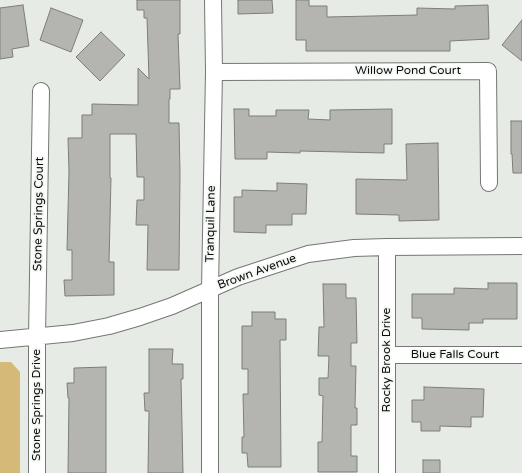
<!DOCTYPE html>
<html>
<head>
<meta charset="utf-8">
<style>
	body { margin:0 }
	canvas { display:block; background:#e7ebe6 }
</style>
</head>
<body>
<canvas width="522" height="473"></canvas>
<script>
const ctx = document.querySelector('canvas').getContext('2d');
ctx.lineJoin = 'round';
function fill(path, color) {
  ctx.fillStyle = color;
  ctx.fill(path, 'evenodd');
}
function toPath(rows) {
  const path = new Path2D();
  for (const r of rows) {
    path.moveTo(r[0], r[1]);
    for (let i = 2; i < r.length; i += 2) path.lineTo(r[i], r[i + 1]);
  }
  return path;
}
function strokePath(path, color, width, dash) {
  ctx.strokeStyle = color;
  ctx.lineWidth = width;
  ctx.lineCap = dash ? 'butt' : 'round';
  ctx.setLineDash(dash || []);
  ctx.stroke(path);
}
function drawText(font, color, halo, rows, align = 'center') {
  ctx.font = font + ' "Varela Round",sans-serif';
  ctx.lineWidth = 3.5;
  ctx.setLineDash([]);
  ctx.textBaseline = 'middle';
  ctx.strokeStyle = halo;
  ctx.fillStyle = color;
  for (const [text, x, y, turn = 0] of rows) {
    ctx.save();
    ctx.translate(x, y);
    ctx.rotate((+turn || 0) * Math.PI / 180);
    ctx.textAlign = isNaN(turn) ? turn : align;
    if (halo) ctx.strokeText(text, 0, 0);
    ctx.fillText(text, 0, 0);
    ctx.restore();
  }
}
const green = toPath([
	[0,362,11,362,20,372,20,473,0,473]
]);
const building = toPath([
	[137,0,180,0,180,34,178,34,180,89,170,89,170,99,169,99,169,123,179,123,180,174,179,270,147,270,148,225,136,225,137,200,144,200,144,177,137,177,136,134,110,134,110,178,111,178,109,262,114,262,114,295,65,296,64,280,72,280,72,250,67,250,69,171,68,138,82,138,82,115,92,115,92,104,138,105,138,68,149,79,147,18,144,18,144,10,137,10,137,0],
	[238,0,272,0,273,13,238,14,238,0],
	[296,0,309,0,309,6,327,6,327,17,417,15,417,8,455,9,455,6,488,5,489,39,450,41,450,51,306,51,306,40,296,40,296,0],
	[23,5,29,46,12,49,13,57,0,59,0,8,23,5],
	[51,8,83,20,71,52,40,40,51,8],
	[522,20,522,61,502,45,522,20],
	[101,32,125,55,100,81,76,57,101,32],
	[234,109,249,109,249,116,276,116,276,110,309,110,308,119,330,120,330,110,392,109,392,144,384,144,384,153,300,151,300,153,267,152,267,159,235,159,234,109],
	[511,121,522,121,522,173,513,173,512,154,511,154,511,121],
	[438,143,439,220,399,221,399,215,356,214,356,179,407,180,406,144,438,143],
	[277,183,307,184,306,214,292,214,292,225,266,225,266,233,234,232,234,197,242,197,242,190,277,191,277,183],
	[488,283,517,283,517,319,483,319,483,323,469,323,469,330,422,329,422,318,412,318,412,294,454,294,454,288,488,289,488,283],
	[323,284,346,284,346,298,356,298,357,343,351,343,351,366,356,366,355,408,357,408,357,425,351,425,351,456,357,456,357,472,318,472,318,442,322,442,323,396,319,395,319,378,328,378,329,356,318,356,319,327,324,327,323,284],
	[252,312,275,312,275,319,286,319,286,340,280,340,281,467,248,467,247,453,242,453,242,437,244,437,243,394,248,394,248,369,242,369,242,326,252,326,252,312],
	[149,349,173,349,172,364,183,364,183,379,181,379,183,473,148,473,149,411,145,411,144,393,149,393,149,349],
	[106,367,106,473,68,473,69,398,68,398,67,383,74,383,74,368,106,367],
	[424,387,484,389,483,417,471,417,471,427,440,426,440,431,421,431,421,422,412,422,412,400,424,400,424,387],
	[423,460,440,460,440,473,423,473,423,460]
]);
const street = toPath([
	[214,72,488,71,489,183],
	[0,340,73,333,109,326,140,317,172,306,238,277,308,254,354,248,387,247,522,246],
	[387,355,522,355],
	[37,473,37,337,41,91],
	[210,473,210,289,214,72,213,0],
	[387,473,387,247]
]);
const streetNames = [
	["Willow Pond Court",408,71],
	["Stone Springs Court",39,214,-89],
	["Tranquil Lane",211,224,-89],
	["Brown Avenue",257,272,-20],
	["Blue Falls Court",455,355],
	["Rocky Brook Drive",387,360,-90],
	["Stone Springs Drive",37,405,-90]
];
fill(green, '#d5b978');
fill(building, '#b4b5b0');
strokePath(building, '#7d7e79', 1);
strokePath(street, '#747773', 18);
strokePath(street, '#fff', 16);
drawText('12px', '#0b0c0a', '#f4f8f4', streetNames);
</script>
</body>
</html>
